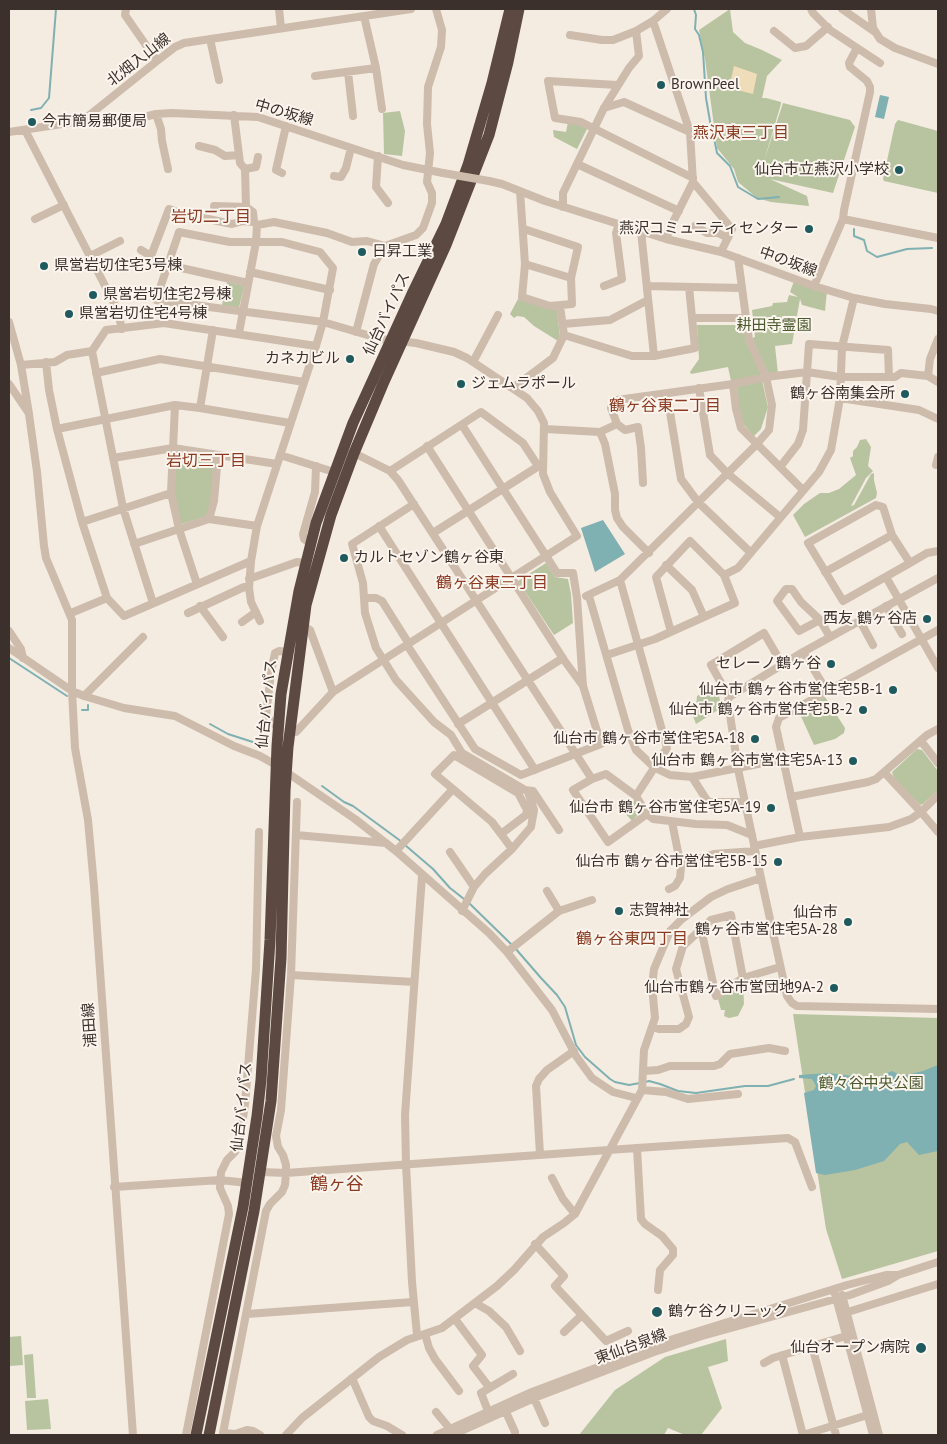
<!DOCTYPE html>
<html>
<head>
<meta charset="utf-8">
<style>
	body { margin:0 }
	#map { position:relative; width:947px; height:1444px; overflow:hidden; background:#f4ebe1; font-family:"PT Sans",sans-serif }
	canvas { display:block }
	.frame { position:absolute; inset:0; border:10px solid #3b302b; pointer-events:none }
</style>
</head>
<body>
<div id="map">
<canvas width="947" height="1444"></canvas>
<div class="frame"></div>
</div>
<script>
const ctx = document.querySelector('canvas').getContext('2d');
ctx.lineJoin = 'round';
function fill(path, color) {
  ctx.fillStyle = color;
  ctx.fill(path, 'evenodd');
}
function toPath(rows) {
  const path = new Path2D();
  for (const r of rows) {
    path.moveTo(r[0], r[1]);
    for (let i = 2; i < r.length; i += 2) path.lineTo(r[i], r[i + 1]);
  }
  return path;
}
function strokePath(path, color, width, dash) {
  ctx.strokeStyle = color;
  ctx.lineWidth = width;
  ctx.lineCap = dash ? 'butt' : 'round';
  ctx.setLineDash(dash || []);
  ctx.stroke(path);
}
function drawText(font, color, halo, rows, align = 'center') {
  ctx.font = font + ' "PT Sans","Noto Sans JP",sans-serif';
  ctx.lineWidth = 4;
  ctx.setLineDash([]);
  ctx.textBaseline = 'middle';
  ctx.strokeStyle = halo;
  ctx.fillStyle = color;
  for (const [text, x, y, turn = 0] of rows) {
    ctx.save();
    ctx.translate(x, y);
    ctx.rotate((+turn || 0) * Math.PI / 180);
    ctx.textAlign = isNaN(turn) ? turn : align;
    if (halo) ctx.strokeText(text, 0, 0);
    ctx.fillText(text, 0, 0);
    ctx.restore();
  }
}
const green = toPath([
	[730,9,733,32,745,43,762,50,782,60,767,76,762,98,766,98,781,102,781,104,764,161,783,103,850,120,855,127,833,193,770,179,807,196,809,206,771,202,757,198,738,182,734,169,717,148,705,59,699,30],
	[400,111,405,131,402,156,384,154,383,113],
	[898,120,938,131,938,193,884,181,883,179,895,124],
	[568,122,588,127,577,149,554,137,553,130,566,132],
	[794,281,827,291,825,311,802,305,800,299,792,344,775,346,778,374,768,373,752,338,755,337,752,310,772,306,773,303,787,302,789,295,798,297,790,292],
	[227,282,244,286,239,308,222,305],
	[518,299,557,310,560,337,558,341,534,326,524,317,517,316,514,318,510,314],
	[697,325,745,325,761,374,759,377,731,381,728,367,691,374,690,372,699,359],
	[762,380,768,407,761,429,754,436,744,425,739,408,737,386],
	[866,439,871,447,868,466,873,471,866,478,851,506,854,505,871,474,874,473,874,480,877,493,876,498,805,537,793,515,804,504,820,493,829,493,839,489,856,475,850,458,853,456,853,451,857,447,860,440],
	[178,451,216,457,211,502,208,516,181,524,175,495,175,456],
	[546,563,555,577,568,579,571,594,573,623,554,635,518,581],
	[717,691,719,695,721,708,696,724,691,711,696,707,697,696,702,693],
	[825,697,845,728,844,733,835,739,814,745,799,712],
	[917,749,922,750,938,771,938,790,923,804,920,805,894,778,892,772],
	[635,799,642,810,632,821,624,812],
	[743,983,744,1004,738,1016,729,1018,724,1016,725,1010,721,1010,718,999],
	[793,1014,938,1018,938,1251,842,1279,826,1229],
	[21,1336,23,1365,10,1366,9,1337],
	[726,1339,728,1361,708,1367,722,1408,701,1435,685,1435,668,1428,664,1435,579,1435,615,1390,665,1357],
	[33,1354,36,1398,27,1398,24,1355],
	[48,1399,51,1429,27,1430,25,1401]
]);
const sand = toPath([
	[734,66,757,74,753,94,729,88]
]);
const water = toPath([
	[880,95,889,97,884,119,875,117],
	[603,520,625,554,595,572,581,528],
	[938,1065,938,1151,919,1155,907,1142,900,1144,884,1161,855,1170,825,1175,816,1173,804,1093,814,1090,816,1086,812,1079,799,1078,799,1075,829,1073,875,1079,892,1071,902,1076,923,1071]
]);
const stream = toPath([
	[694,9,696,15,695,29,699,35,703,52,706,98,711,127],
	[31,110,41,108,49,98,56,9],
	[714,138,717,153,730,166,738,187,758,199,779,197],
	[854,229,854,236,864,240,867,251,877,257,907,249,932,248],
	[9,658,67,696],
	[82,710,88,710,88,705],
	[210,724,228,734,259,744],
	[322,786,344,802,353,806,402,842],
	[405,845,433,869,450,888,464,899],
	[468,902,511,944],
	[515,948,541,978,557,995,565,1007,576,1045,585,1057,610,1079,615,1082,629,1085,640,1083],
	[645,1082,649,1081,660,1084,678,1091,696,1093,745,1086,768,1086,794,1079]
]);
const minor = toPath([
	[126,9,125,15,157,61],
	[279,9,281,28],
	[811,9,813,13,830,30,880,63],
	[842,9,875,32],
	[871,9,873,28,880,39,895,48,938,64],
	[364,16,376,68,382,109],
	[653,21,690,132,693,182,732,229,721,252],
	[774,31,795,48,806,46,828,27],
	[570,35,602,40,613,40,636,31,653,21,667,9],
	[210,39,219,80],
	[348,72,353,116],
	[315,76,376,68],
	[617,85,548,81,555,118,581,122,693,178],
	[604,108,624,102,690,132],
	[156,114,161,129,162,141,168,169],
	[234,115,240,163,245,169,246,207],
	[82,121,99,123,132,120,156,114,172,113,258,117,403,165,443,173],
	[25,130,117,309,122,329],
	[9,132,82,121,157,61,175,47,184,43,411,9],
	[199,146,215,150,225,156,239,155],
	[378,156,376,187,388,203],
	[577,164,679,211],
	[245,169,256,167,258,157],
	[282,173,276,170,286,126],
	[334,176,341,177,346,168,351,148],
	[489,181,502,184,545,201,666,239,721,252,814,286,854,298,885,304,931,309,938,311],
	[520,191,525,264,522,297,550,306,572,304,571,278,578,247,524,229],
	[563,207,563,193,604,108,629,68,639,56,636,31],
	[35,219,64,205],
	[843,219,844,210,870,92,870,87,867,81,850,67,849,63,857,48],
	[254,222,257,225,274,222,327,233,352,242,367,241,385,246],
	[695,226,707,233,718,233,728,238],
	[641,231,654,356],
	[666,239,672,224,693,182],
	[141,250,151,256,169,209,184,214,232,224,243,221,254,222,253,212,246,207,214,206],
	[90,256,120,241],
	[525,264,571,278],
	[168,265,248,283],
	[250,272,330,290],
	[604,286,622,279,616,233,619,224],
	[647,286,742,288],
	[814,286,843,219,938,238],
	[692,318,746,318],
	[9,322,21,365,29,414,37,472,44,546,46,558,72,620,72,691,75,748,88,820,94,886,133,1435],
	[563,324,610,320,648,300],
	[356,332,374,264,385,246,416,235,423,228,432,203,432,193,427,182,430,153,427,124,428,87,441,47,442,30,436,9],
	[239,333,256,242,257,225],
	[564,335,632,356,654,356,695,348,689,287],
	[46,362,49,390,57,429,82,522,107,598,124,616,251,561],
	[473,362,498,315],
	[21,365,55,362,67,355,92,351],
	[96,373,160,359,304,382],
	[928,376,930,359,938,339],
	[9,384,28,412],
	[733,384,736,409,741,428,803,490],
	[513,388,553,358,564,335,560,306],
	[699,388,710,455,727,473,780,517],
	[667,394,681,479,698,502,750,552],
	[840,398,919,410,938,419],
	[175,405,171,493,179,529,197,584],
	[200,408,213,330],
	[617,424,625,430,638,427,641,448,643,483],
	[57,429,175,405,200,408,290,423],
	[545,429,600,432,617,424,611,408,612,404,617,400,733,384,766,377,807,372,840,377,895,377,901,373,928,376,938,382],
	[600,432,605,444,615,494,615,510,617,518,623,527,649,553],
	[427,446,564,660,583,686],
	[354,453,390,471,398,480,592,779],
	[280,455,334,472],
	[938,457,936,465,938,465],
	[113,458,173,448,277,464],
	[780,467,798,444,803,430,809,344,888,350,889,377],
	[390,471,481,412,523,443,538,466],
	[414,504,352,544,363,583,365,613,376,648,396,680,434,722,451,735,462,753,525,790,533,791,559,830],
	[209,519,214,501,218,455],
	[82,522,171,493],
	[379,526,535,770],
	[433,533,542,464],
	[134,544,209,519,257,526],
	[311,544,304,539,303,534,315,492,316,466],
	[910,563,892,535,883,507,876,505,808,543,843,601,910,563,927,553,938,551],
	[666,565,692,590,704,617],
	[825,572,892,535],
	[724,575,738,568,819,472,831,450,840,398,842,347,854,298],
	[886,577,938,668],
	[249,579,297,562,306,563],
	[620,580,667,748,636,796],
	[586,596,620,580,756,445,769,430,772,405,766,377,749,340,738,258],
	[589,596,628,730,636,750,655,768,670,775,692,777,783,759,776,727,779,718,938,630],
	[365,598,376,598,382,601,409,644],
	[153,603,123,508,92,351,106,330,164,323,316,346],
	[200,606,223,637],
	[886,606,902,634],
	[71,613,107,598],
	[188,613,244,587,249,588],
	[820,620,799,631,777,601,786,589,792,589,801,602,820,620,830,637],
	[260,621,251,602,249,588,251,561,257,526,316,346,323,322,333,268,320,252,282,242,230,242,179,232,156,300,323,322,381,339,416,343,454,352,467,358,527,398,538,411,544,423,543,474,550,492,577,536,333,692,296,732,289,731],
	[860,621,873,645],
	[242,622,256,612],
	[303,626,310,630,333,692],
	[9,631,21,649,23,658],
	[407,645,475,749,521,775,601,744,583,686,577,598,573,573,557,573,462,425],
	[9,648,72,691,84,696,124,708,175,716,234,746,260,756,276,765,355,819,396,851,489,933,507,952,552,1010,576,1056,592,1078,613,1092,636,1098],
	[803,652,827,691],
	[607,655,655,639,735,603,724,575,690,541,656,577,671,632],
	[84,696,143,637],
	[729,697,711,665,764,633,782,664],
	[458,724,563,658],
	[278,728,266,716,271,672,275,653,279,651,287,652],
	[921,741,938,763],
	[783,759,800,837],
	[692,777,708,802,745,802],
	[938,795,921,812,938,832],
	[791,797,868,782,876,779,927,735,938,729],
	[297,802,291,975,281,1110,276,1136,278,1147,283,1155,286,1165,286,1173,637,1148,641,1219,645,1224,662,1236,673,1249,673,1255,660,1270,658,1290],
	[647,814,608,842,573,790,592,779,606,774,636,796,647,814,653,819,696,824,727,825,752,835],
	[501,834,512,849],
	[296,835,386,843],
	[754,846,800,837,889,827,911,819,921,812,885,773],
	[396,851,453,789,492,822,501,834,526,815,527,810,518,793,454,755,435,774,453,789],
	[450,852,474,887],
	[680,864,714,854,755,851],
	[761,878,787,996,792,1003,797,1006,938,1009],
	[669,889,675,886,680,878,681,867,672,822],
	[547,891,559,911],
	[462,911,474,887,485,874,512,849,531,827,534,810,528,792],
	[701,929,716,996,743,978,780,967],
	[507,952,559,911,592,900],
	[291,975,414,982],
	[653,1027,659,1029,679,1029,686,1024,689,1017,676,969,683,946,711,920,731,915,743,978],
	[644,1071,658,1070,670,1066,714,1066,720,1064,730,1054,769,1048,785,1051],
	[642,1090,666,1092,688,1099,738,1094],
	[637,1148,788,1138,795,1142,812,1187],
	[540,1155,536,1086,539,1079,547,1070,574,1051],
	[552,1178,563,1199,575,1214],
	[114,1187,220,1180,248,1183],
	[535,1244,564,1276,555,1286,606,1341,628,1331],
	[835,1294,873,1435],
	[842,1295,879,1435],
	[475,1303,489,1311,506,1327,520,1351],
	[851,1311,938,1284],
	[247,1314,413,1302],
	[455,1319,482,1355,473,1366,489,1387],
	[564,1332,582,1315],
	[425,1334,429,1348,435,1359,459,1391],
	[417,1335,412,1282,406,1164,405,1115,422,876],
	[812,1346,836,1435],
	[782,1355,803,1435],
	[764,1363,773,1358,846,1336],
	[352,1378,369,1417,373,1421,387,1426,402,1435],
	[534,1398,545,1423],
	[505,1410,515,1432],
	[488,1411,481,1393,513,1374],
	[436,1412,450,1429],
	[223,1433,266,1211,270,1204,282,1192,285,1185,286,1173,261,1172],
	[186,1435,229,1214,228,1206,220,1188,221,1172,227,1160,235,1152,239,1145,245,1104,256,969,259,832],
	[223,1435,223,1433,235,1434,247,1430,253,1431,260,1435],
	[286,1435,302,1418,379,1357,407,1340,442,1328,497,1286,514,1270,543,1237,564,1223,575,1214,642,1090,644,1050,655,1018,652,986,654,969,670,931,682,919,711,897,728,889,761,878,738,769,728,701,729,697,803,652,938,578],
	[437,1435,532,1392,670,1340,847,1285,886,1275,898,1275],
	[452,1435,534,1398,654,1352,702,1336,850,1295,888,1281,898,1275,938,1262],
	[803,1435,871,1414]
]);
const highway = toPath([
	[196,1435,243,1207,257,1116,261,1080,270,940,277,746,281,694,299,591,316,523,353,423,412,294,446,224,468,165,492,83,510,9],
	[209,1435,254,1211,271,1101,281,958,285,791,288,747,306,605,331,515,354,453,383,384,446,245,489,135,508,62,519,9]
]);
const minorBridge = toPath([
	[443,173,489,181]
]);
const markers = [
	[661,85,5,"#1f5a5e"],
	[32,122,5,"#1f5a5e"],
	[899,170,5,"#1f5a5e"],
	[809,229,5,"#1f5a5e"],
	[362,252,5,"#1f5a5e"],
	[44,266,5,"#1f5a5e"],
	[93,295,5,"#1f5a5e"],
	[69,314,5,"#1f5a5e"],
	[350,359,5,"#1f5a5e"],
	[461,384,5,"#1f5a5e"],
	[905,394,5,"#1f5a5e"],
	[344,558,5,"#1f5a5e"],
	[927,619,5,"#1f5a5e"],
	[831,664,5,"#1f5a5e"],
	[893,690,5,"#1f5a5e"],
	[863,710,5,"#1f5a5e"],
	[755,739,5,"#1f5a5e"],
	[853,761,5,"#1f5a5e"],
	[771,808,5,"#1f5a5e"],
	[778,862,5,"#1f5a5e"],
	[619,911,5,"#1f5a5e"],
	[848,922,5,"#1f5a5e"],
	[834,988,5,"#1f5a5e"],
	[657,1312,6,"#1f5a5e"],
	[921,1348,6,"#1f5a5e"]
];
const streetNames = [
	["北畑入山線",139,60,-38],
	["中の坂線",284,113,16],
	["中の坂線",788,262,20],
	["仙台バイパス",387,314,-65],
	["仙台バイパス",267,704,-84],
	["浦田線",90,1025,-94],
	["仙台バイパス",242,1107,-84],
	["東仙台泉線",631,1347,-20]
];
const poiNames = [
	["BrownPeel",671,85,"left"],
	["今市簡易郵便局",42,122,"left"],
	["仙台市立燕沢小学校",889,170],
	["燕沢コミュニティセンター",799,229],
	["日昇工業",372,252,"left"],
	["県営岩切住宅3号棟",54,266,"left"],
	["県営岩切住宅2号棟",103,295,"left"],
	["県営岩切住宅4号棟",79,314,"left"],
	["カネカビル",340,359],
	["ジェムラポール",471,384,"left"],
	["鶴ヶ谷南集会所",895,394],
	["カルトセゾン鶴ヶ谷東",354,558,"left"],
	["西友 鶴ヶ谷店",917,619],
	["セレーノ鶴ヶ谷",821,664],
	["仙台市 鶴ヶ谷市営住宅5B-1",883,690],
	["仙台市 鶴ヶ谷市営住宅5B-2",853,710],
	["仙台市 鶴ヶ谷市営住宅5A-18",745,739],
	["仙台市 鶴ヶ谷市営住宅5A-13",843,761],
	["仙台市 鶴ヶ谷市営住宅5A-19",761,808],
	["仙台市 鶴ヶ谷市営住宅5B-15",768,862],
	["志賀神社",629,911,"left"],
	["仙台市",838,913],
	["鶴ヶ谷市営住宅5A-28",838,930],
	["仙台市鶴ヶ谷市営団地9A-2",824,988],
	["鶴ケ谷クリニック",668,1312,"left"],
	["仙台オープン病院",910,1348]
];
const parkNames = [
	["耕田寺霊園",774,326],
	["鶴々谷中央公園",871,1084]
];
const neighbourhoodNames = [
	["燕沢東三丁目",741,133],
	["岩切二丁目",211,217],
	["鶴ヶ谷東二丁目",665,406],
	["岩切三丁目",206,461],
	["鶴ヶ谷東三丁目",492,583],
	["鶴ヶ谷東四丁目",632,939]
];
const quarterNames = [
	["鶴ヶ谷",337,1185]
];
fill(green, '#b8c4a0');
fill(sand, '#efdcb8');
fill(water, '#7fb0b2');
strokePath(stream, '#7fb0b2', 2);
strokePath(minor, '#cdbbac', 8);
strokePath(highway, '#5c4a42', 11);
strokePath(minorBridge, '#cdbbac', 8);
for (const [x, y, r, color] of markers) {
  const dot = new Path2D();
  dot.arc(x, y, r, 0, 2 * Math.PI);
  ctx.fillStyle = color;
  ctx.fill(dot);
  strokePath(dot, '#fbf5ee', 2);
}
drawText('15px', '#3b302b', '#fbf5ee', streetNames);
drawText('15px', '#3b302b', '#fbf5ee', poiNames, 'right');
drawText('15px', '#4a5a2e', '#fbf5ee', parkNames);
drawText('16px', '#8c3b22', '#fbf5ee', neighbourhoodNames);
drawText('18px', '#8c3b22', '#fbf5ee', quarterNames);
</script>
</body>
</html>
